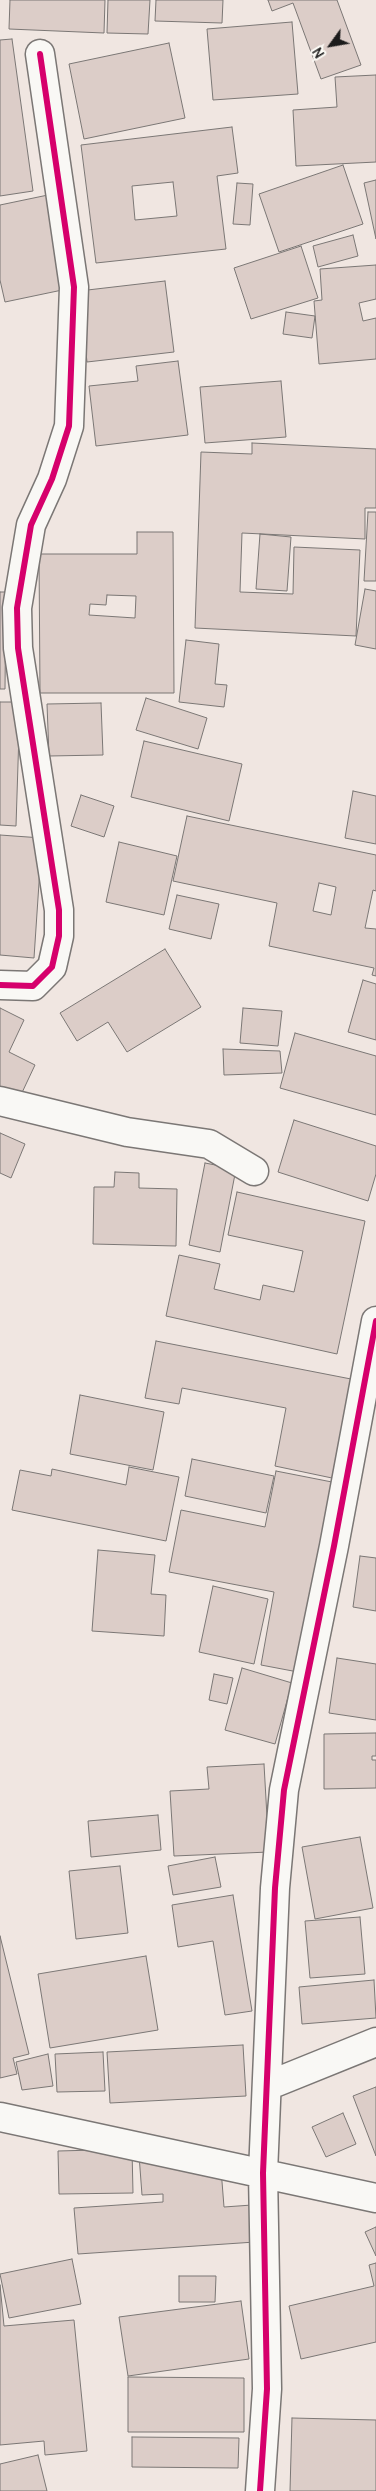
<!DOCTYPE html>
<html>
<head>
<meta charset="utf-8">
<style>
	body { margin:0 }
	#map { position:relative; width:376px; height:2491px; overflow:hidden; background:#f0e6e1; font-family:Delius,sans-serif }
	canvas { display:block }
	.north { position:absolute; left:306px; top:20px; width:50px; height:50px; -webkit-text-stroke:4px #fdfcf7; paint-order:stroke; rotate:238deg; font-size:14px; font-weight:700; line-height:20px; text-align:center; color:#1c1c1c }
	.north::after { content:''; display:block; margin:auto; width:18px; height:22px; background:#1c1c1c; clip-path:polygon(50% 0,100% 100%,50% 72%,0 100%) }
</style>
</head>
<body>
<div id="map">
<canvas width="376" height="2491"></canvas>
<div class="north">N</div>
</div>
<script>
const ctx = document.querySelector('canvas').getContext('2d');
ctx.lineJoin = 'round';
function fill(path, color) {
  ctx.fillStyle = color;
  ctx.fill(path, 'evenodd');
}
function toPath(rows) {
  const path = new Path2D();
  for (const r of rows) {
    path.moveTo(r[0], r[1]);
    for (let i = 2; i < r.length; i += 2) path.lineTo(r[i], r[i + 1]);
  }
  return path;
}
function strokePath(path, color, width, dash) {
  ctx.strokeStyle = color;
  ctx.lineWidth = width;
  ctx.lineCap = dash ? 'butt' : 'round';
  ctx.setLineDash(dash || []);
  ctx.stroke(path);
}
const building = toPath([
	[10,0,105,0,104,33,9,29,10,0],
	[108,0,150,0,148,34,107,33,108,0],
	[156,0,223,0,222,23,155,21,156,0],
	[268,0,337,0,361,65,321,79,293,3,272,11,268,0],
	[292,22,298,94,213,100,207,29,292,22],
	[12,39,33,191,0,196,0,40,12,39],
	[169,43,185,118,84,139,69,64,169,43],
	[376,75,376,162,296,166,293,110,337,107,335,77,376,75],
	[232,127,238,173,217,176,226,249,96,263,81,145,232,127],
	[173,182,177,216,135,220,132,186,173,182],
	[343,165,363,224,279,252,259,194,343,165],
	[376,180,376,239,364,183,376,180],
	[237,183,253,184,250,225,233,224,237,183],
	[48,195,67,289,5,302,0,280,0,205,48,195],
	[353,235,358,256,318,267,313,246,353,235],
	[301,246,318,298,251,319,234,268,301,246],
	[376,265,376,299,359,303,363,321,376,318,376,359,319,364,314,301,322,300,320,269,376,265],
	[165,281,174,352,87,362,79,291,165,281],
	[286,312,315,316,312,338,283,334,286,312],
	[178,361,188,435,96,446,89,386,138,381,136,366,178,361],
	[281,381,286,437,205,443,200,387,281,381],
	[252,443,376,449,376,508,365,508,365,539,242,533,240,592,293,594,294,547,360,550,356,636,195,628,201,452,252,454,252,443],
	[368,512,376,512,376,581,364,581,368,512],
	[137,532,173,532,174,693,40,693,39,554,137,554,137,532],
	[107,595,136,596,135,618,89,615,90,604,106,605,107,595],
	[260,534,291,537,287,591,256,589,260,534],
	[365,589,376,591,376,649,355,645,365,589],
	[0,592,6,592,5,689,0,689,0,592],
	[186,640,219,644,215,684,227,685,224,707,179,702,186,640],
	[146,698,207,718,198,749,136,730,146,698],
	[0,702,20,702,16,826,0,825,0,702],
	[101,703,103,755,49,756,47,704,101,703],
	[144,741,242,764,229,821,131,797,144,741],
	[353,791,376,796,376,844,345,838,353,791],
	[81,795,114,806,104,837,71,826,81,795],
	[187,816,376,855,376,891,373,890,365,928,376,929,376,976,372,975,374,968,269,946,277,903,173,881,187,816],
	[319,883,336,887,331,915,313,911,319,883],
	[0,835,42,838,34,958,0,955,0,835],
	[119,842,177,856,164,915,106,902,119,842],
	[177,895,219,904,211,939,169,929,177,895],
	[165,949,201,1007,127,1052,108,1022,77,1041,60,1013,165,949],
	[363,980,376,984,376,1040,348,1032,363,980],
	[0,1008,24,1020,9,1052,35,1065,19,1099,0,1089,0,1008],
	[243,1008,282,1011,278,1046,240,1043,243,1008],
	[295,1033,376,1056,376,1115,280,1088,295,1033],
	[223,1049,280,1051,282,1073,224,1075,223,1049],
	[294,1120,376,1146,376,1174,368,1201,278,1172,294,1120],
	[0,1133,25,1144,11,1178,0,1173,0,1133],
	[205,1163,236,1169,220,1252,189,1245,205,1163],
	[115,1172,139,1173,139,1188,177,1189,176,1246,93,1244,94,1187,114,1187,115,1172],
	[237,1192,365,1221,337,1354,166,1316,179,1255,220,1264,214,1289,260,1300,263,1285,294,1292,303,1251,228,1235,237,1192],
	[156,1341,351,1379,332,1478,275,1466,286,1408,182,1388,179,1404,145,1398,156,1341],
	[80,1395,164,1412,153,1470,70,1454,80,1395],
	[192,1459,274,1476,266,1513,185,1496,192,1459],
	[129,1467,179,1477,166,1541,12,1510,20,1470,51,1476,52,1469,126,1485,129,1467],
	[276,1471,337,1483,298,1672,261,1665,274,1592,169,1572,181,1510,265,1527,276,1471],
	[98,1550,155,1555,151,1594,166,1595,164,1636,92,1631,98,1550],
	[360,1556,376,1558,376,1611,353,1607,360,1556],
	[213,1586,268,1599,254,1664,199,1652,213,1586],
	[337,1658,376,1664,376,1720,329,1713,337,1658],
	[242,1668,292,1683,275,1744,225,1730,242,1668],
	[214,1674,233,1678,227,1704,209,1700,214,1674],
	[376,1733,376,1756,372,1756,372,1760,376,1760,376,1788,324,1789,324,1734,376,1733],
	[264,1764,269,1852,174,1856,170,1791,209,1789,207,1767,264,1764],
	[158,1815,161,1850,91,1857,88,1821,158,1815],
	[360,1837,373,1908,315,1919,302,1847,360,1837],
	[215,1857,221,1887,173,1895,168,1866,215,1857],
	[120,1866,128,1933,76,1939,69,1871,120,1866],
	[233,1895,252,2011,225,2015,213,1941,178,1947,172,1905,233,1895],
	[360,1917,365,1974,310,1978,305,1921,360,1917],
	[0,1936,29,2054,13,2058,17,2074,0,2078,0,1936],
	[146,1956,158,2030,50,2048,38,1974,146,1956],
	[374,1980,376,2018,302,2024,299,1987,374,1980],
	[243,2045,246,2096,110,2103,107,2052,243,2045],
	[103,2052,105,2091,57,2092,55,2054,103,2052],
	[48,2054,53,2086,22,2090,16,2062,48,2054],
	[376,2087,376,2156,353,2096,376,2087],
	[343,2113,356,2144,326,2157,312,2127,343,2113],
	[132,2149,133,2193,59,2194,58,2151,132,2149],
	[182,2153,183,2171,221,2169,224,2207,252,2205,255,2242,78,2254,74,2208,163,2202,163,2194,142,2195,139,2155,182,2153],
	[376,2227,376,2256,365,2232,376,2227],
	[72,2259,81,2304,9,2318,0,2274,72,2259],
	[376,2263,376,2342,301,2359,289,2306,374,2286,369,2265,376,2263],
	[179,2276,216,2276,215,2302,179,2302,179,2276],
	[0,2285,4,2326,74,2320,87,2451,45,2455,44,2441,0,2445,0,2285],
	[241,2301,249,2359,128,2376,119,2317,241,2301],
	[128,2377,244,2378,244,2432,128,2432,128,2377],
	[292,2418,376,2420,376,2491,290,2491,292,2418],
	[132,2437,239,2438,238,2468,132,2467,132,2437],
	[38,2455,47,2491,0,2491,0,2464,38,2455]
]);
const minor = toPath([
	[0,985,33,986,52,967,59,936,59,910,18,648,17,608,31,525,52,479,69,426,74,287,40,54],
	[0,1101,127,1132,209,1144,254,1171],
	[267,2086,376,2042],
	[0,2117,376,2198],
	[260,2491,267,2389,263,2173,275,1888,284,1790,334,1546,376,1321]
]);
const cycleway = toPath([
	[0,985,33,986,52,967,59,936,59,910,18,648,17,608,31,525,52,479,69,426,74,287,40,54],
	[260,2491,267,2389,263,2173,275,1888,284,1790,334,1546,376,1321]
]);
fill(building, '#dccdc8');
strokePath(building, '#7b7775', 1);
strokePath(minor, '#7b7775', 31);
strokePath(minor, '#f9f8f5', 28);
strokePath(cycleway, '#d6006c', 6);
</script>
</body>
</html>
